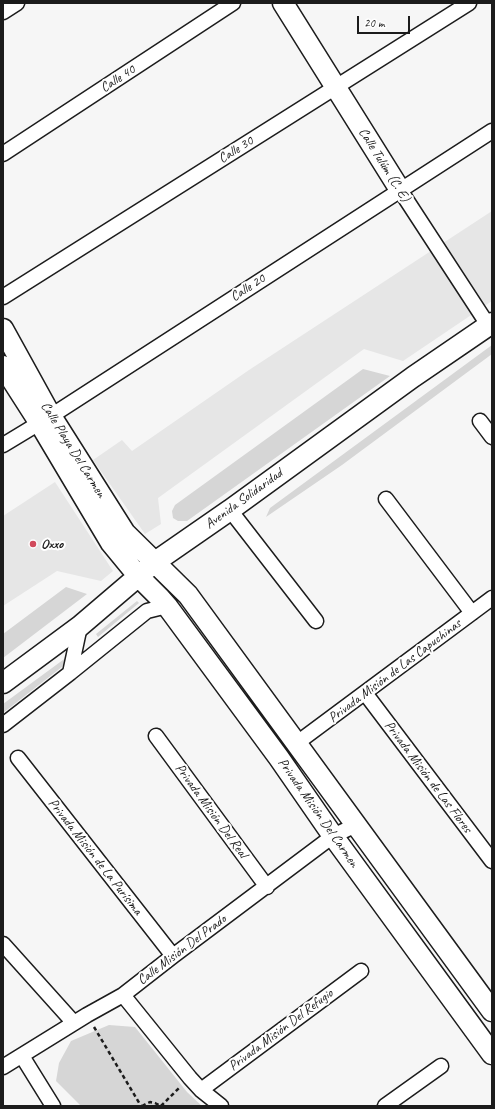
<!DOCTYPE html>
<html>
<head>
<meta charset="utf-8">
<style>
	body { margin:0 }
	#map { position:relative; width:495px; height:1109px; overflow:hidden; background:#f6f6f6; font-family:Caveat,sans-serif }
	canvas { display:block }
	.frame { position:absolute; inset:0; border:4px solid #1c1c1c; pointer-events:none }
	.scale { position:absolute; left:357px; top:16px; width:53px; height:18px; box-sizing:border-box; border:2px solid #1c1c1c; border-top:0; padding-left:5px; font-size:12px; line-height:14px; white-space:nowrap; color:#1c1c1c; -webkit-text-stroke:3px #fff; paint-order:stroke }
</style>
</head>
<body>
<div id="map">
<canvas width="495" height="1109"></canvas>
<div class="frame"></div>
<div class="scale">20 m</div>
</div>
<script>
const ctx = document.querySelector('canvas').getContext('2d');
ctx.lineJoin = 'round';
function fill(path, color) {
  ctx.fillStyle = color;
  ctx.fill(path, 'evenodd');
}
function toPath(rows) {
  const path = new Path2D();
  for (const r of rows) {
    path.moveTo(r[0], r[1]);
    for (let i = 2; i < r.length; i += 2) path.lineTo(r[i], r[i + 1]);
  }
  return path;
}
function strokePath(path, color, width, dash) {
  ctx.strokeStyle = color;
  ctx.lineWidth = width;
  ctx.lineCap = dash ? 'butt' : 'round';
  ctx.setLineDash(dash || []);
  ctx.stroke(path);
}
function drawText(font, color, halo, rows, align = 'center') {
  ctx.font = font + ' Caveat,sans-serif';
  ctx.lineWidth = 4;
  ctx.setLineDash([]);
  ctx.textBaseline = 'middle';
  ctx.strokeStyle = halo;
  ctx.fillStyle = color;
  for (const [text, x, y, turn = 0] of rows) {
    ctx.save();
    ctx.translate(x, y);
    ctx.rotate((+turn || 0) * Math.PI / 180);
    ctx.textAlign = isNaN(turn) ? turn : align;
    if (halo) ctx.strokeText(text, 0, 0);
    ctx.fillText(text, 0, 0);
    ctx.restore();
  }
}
const built = toPath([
	[492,211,492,301,403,361,364,349,158,498,161,524,145,534,93,460,122,440,132,451,249,370],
	[55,482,113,571,101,581,57,571,3,606,3,516]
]);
const green = toPath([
	[492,345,492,354,342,465,266,517,270,508],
	[363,369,390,376,187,521,178,521,173,518,172,511,175,505],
	[66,587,87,594,3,658,3,634],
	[137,601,139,603,98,637,96,634],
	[67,657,67,663,3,713,3,704],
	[109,1025,135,1027,187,1092,202,1106,81,1106,56,1081,59,1063,71,1041]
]);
const path = toPath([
	[94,1027,141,1106],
	[142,1106,150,1102,155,1103,161,1106],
	[161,1106,179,1088]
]);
const street = toPath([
	[3,12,17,3],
	[3,154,233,3],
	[400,190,488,325],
	[3,297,469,3],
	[480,421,492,437],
	[3,445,51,416,492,131],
	[386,499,472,613],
	[230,510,316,621],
	[70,673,147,611,167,606],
	[365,693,492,861],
	[3,725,70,673,80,626],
	[156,736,267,887],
	[297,743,492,598],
	[18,758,173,956],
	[3,944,74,1023],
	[123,995,190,1078,201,1090,221,1106],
	[22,1056,53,1106],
	[3,1067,87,1015,123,995,173,956,333,836,356,825],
	[201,1090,361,971],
	[385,1106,441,1066]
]);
const secondary = toPath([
	[283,3,400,190],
	[3,329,51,416,125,533,188,595,492,1011],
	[3,366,39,422,111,543,139,577,160,598,167,606,279,758,333,836,492,1054],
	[3,683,80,626,155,562,230,510,413,377,492,323]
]);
const markers = [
	[33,544,4,"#d1495b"]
];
const streetNames = [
	["Calle 40",118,79,-33],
	["Calle 30",236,150,-32],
	["Calle Tulúm (C. E)",384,165,58],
	["Calle 20",248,288,-33],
	["Calle Playa Del Carmen",73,450,58],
	["Avenida Solidaridad",244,499,-36],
	["Privada Misión de Las Capuchinas",395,671,-37],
	["Privada Misión de Las Flores",428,777,53],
	["Privada Misión Del Real",211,811,54],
	["Privada Misión Del Carmen",318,813,55],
	["Privada Misión de La Purísima",95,857,52],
	["Calle Misión Del Prado",182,950,-37],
	["Privada Misión Del Refugio",281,1030,-37]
];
const poiNames = [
	["Oxxo",41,544]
];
fill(built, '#e6e6e6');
fill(green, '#d6d6d6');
strokePath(street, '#1c1c1c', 17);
strokePath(secondary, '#1c1c1c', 23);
strokePath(path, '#1c1c1c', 2.5, [4, 3]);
strokePath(street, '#fff', 14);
strokePath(secondary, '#fff', 20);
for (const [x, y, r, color] of markers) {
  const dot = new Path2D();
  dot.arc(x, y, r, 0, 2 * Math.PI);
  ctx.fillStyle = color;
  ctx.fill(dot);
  strokePath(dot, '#fff', 1.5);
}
drawText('14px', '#1c1c1c', '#fff', streetNames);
drawText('bold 14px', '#1c1c1c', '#fff', poiNames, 'left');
</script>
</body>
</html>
